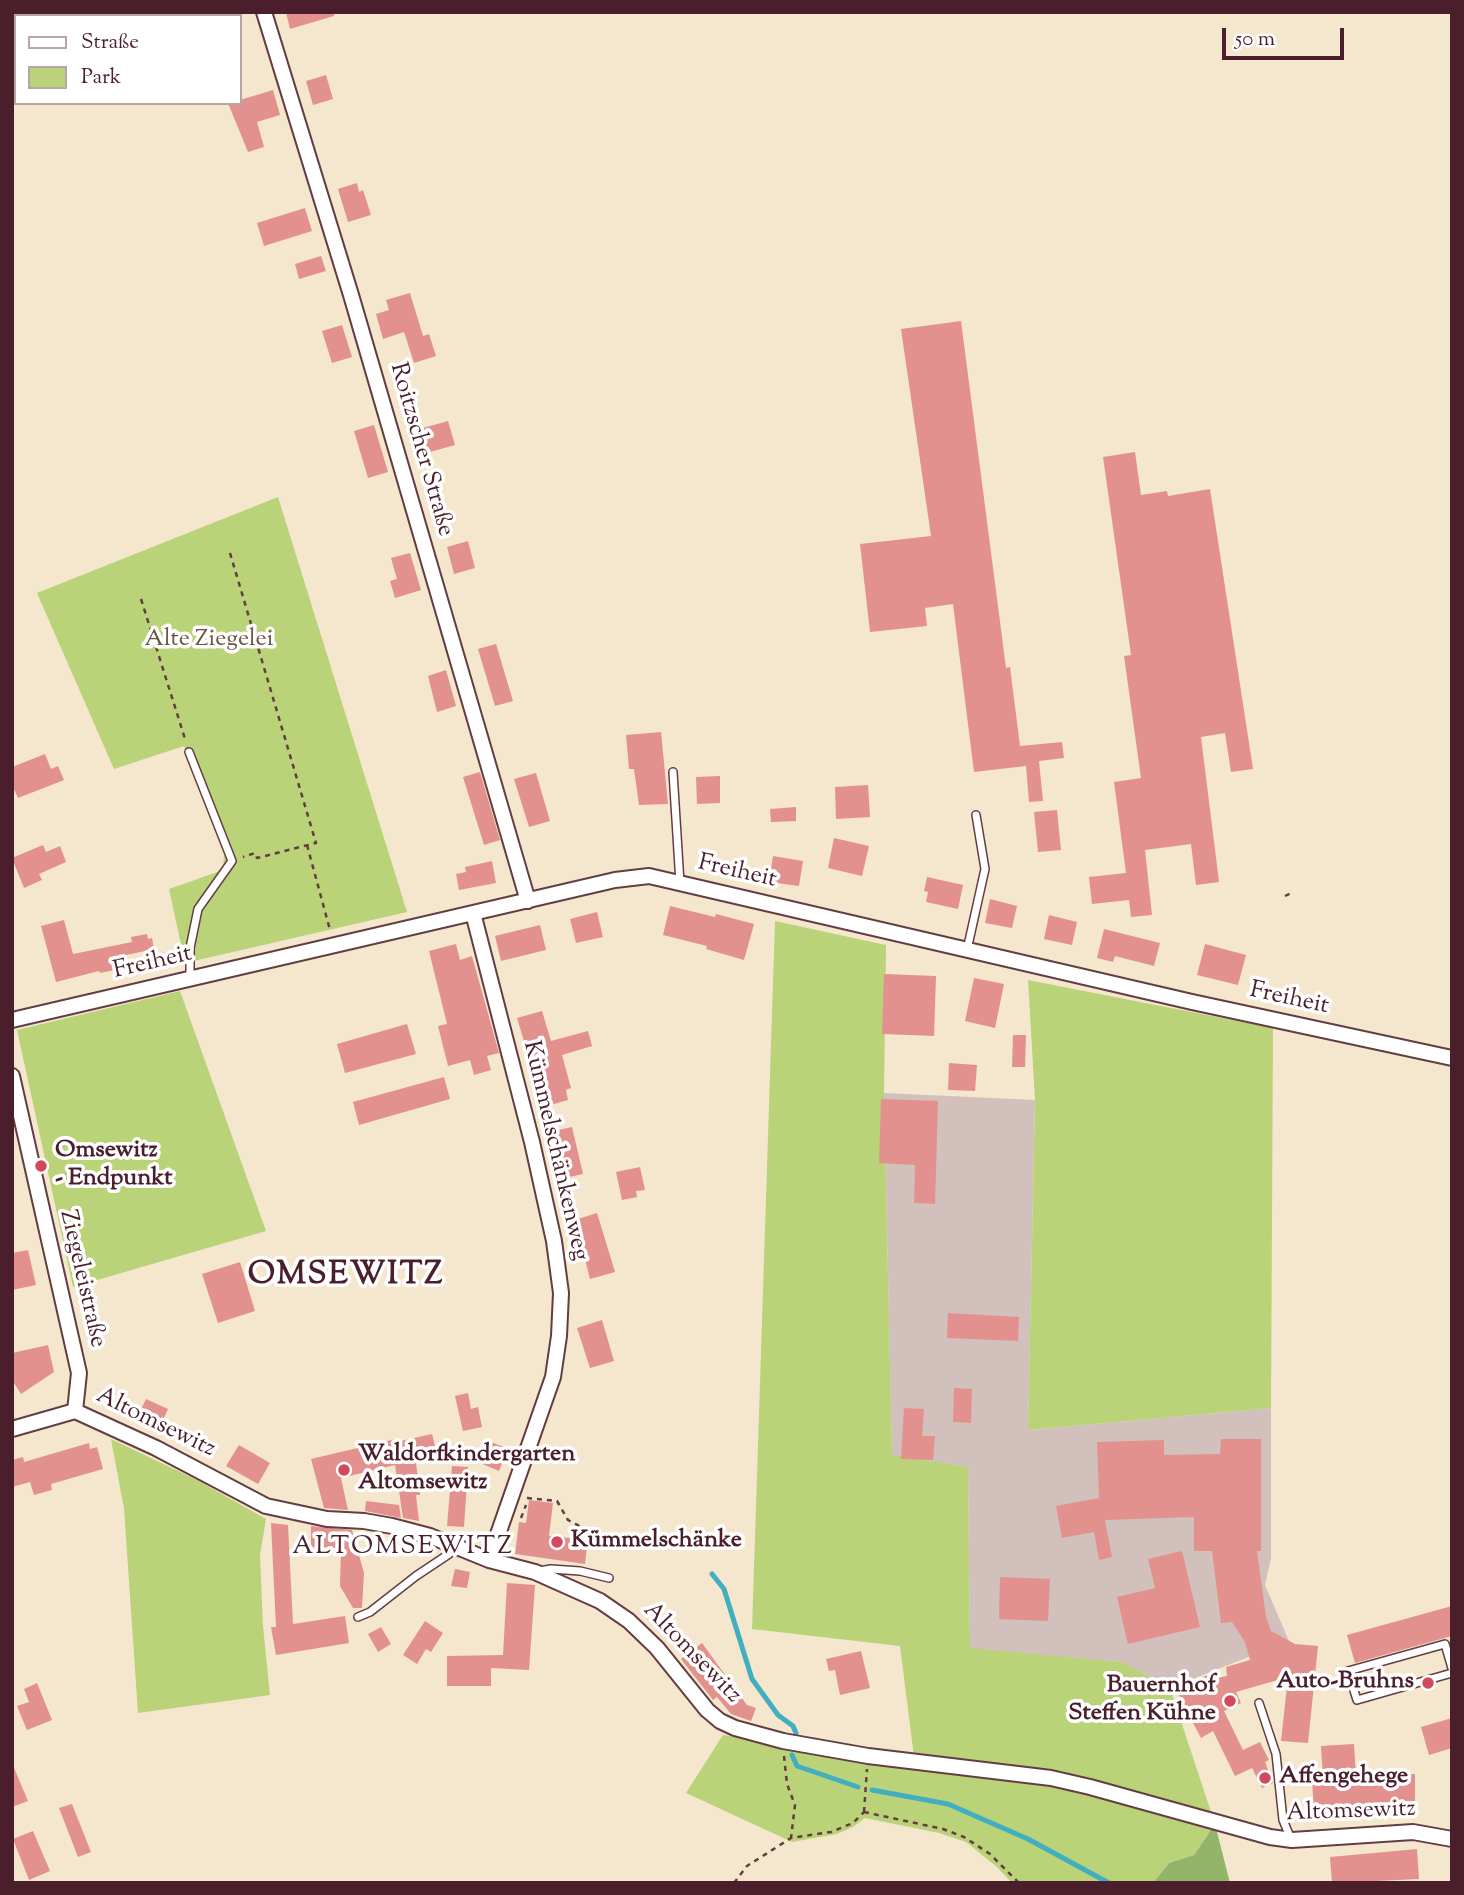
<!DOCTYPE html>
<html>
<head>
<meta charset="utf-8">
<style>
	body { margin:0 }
	#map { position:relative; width:1464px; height:1895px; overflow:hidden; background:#f5e6ce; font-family:"Sorts Mill Goudy",serif }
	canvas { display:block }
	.frame { position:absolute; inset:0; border:14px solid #4a1f2b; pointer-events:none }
	.legend { position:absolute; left:14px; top:14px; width:228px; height:91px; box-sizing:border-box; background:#fff; border:2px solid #b7a5aa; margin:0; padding:9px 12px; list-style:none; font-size:21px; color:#4a1f2b }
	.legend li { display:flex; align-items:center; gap:14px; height:35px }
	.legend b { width:35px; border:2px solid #b7a5aa }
	.scale { position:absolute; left:1222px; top:28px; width:122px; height:32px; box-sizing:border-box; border:4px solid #4a1f2b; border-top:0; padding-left:9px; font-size:21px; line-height:24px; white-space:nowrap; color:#4a1f2b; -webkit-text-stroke:5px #fff; paint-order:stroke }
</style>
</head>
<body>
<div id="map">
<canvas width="1464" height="1895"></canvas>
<div class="frame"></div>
<ul class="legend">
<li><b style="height:9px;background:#fff"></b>Straße</li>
<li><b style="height:19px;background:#bad379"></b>Park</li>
</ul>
<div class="scale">50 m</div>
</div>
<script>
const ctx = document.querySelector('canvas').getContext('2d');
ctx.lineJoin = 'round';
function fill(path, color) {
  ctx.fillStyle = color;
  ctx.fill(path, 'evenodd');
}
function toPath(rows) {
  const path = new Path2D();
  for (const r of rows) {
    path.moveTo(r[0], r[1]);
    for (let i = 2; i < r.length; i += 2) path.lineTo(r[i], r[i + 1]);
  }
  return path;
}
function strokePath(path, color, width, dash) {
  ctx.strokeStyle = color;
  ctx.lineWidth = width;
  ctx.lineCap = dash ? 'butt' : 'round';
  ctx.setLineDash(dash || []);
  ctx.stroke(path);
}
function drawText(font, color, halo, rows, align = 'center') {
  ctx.font = font + ' "Sorts Mill Goudy",serif';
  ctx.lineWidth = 7;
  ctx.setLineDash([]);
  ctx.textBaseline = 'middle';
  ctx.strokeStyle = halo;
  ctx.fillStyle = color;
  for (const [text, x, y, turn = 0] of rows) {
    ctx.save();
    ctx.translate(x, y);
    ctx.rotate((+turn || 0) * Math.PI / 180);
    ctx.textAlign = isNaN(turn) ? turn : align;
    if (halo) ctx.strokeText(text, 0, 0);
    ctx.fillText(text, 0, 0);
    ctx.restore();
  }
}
const industrial = toPath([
	[884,1093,1035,1100,1028,1430,1271,1408,1271,1558,1265,1585,1289,1641,1170,1688,1121,1662,970,1649,968,1467,892,1456]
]);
const green = toPath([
	[278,497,407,912,185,963,169,889,223,870,224,854,184,746,114,769,37,593],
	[775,921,886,945,884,1093,892,1455,968,1467,970,1648,1122,1662,1170,1688,1215,1824,1194,1855,1169,1863,1153,1883,1012,1883,997,1867,966,1842,939,1833,865,1818,853,1827,837,1834,792,1842,686,1793,723,1735,915,1765,900,1646,752,1629],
	[1028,980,1273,1028,1271,1408,1028,1430,1035,1100],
	[180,991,266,1231,73,1287,17,1030],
	[111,1439,197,1480,266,1519,260,1555,263,1626,270,1695,138,1713,124,1509]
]);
const forest = toPath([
	[1215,1824,1230,1883,1153,1883,1169,1863,1194,1855]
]);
const stream = toPath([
	[712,1574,724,1589,752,1679,778,1715,793,1726,796,1733],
	[792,1755,797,1766,858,1787],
	[872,1790,948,1804,1028,1839,1109,1883]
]);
const building = toPath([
	[286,12,334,12,334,16,290,29],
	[326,75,333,99,313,105,306,81],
	[273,90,280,115,257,122,264,147,248,152,228,103,240,103,240,100],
	[357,183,359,192,363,190,371,215,348,222,338,189],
	[305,208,312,231,264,246,257,223],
	[321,256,326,271,299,279,295,264],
	[410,293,423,336,429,334,436,356,414,363,404,332,383,339,376,314,389,310,386,300],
	[961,321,1006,668,1010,667,1020,746,1062,742,1064,758,1039,761,1043,801,1029,802,1026,766,974,772,953,604,925,608,927,626,870,632,860,544,931,536,901,329],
	[342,325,352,357,332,363,322,331],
	[448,421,455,445,419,455,412,431],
	[374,425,388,472,368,478,354,431],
	[1135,452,1141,495,1167,491,1168,496,1210,489,1253,769,1231,772,1225,733,1201,737,1219,882,1196,885,1191,844,1145,850,1152,915,1131,917,1129,900,1092,904,1089,877,1126,873,1114,782,1141,778,1124,656,1131,655,1103,457],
	[468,541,475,568,454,574,447,547],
	[410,553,421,590,395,598,390,581,397,579,391,558],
	[496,644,513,701,495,706,478,649],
	[446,670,456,706,437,712,428,676],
	[661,732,668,804,639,805,634,769,629,769,626,735],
	[45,754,51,769,58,766,64,780,18,798,12,785,12,767],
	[480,772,500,840,484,845,463,777],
	[536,773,550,821,529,827,514,779],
	[720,776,720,803,697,804,696,777],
	[868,785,870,817,836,819,835,787],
	[796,807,796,821,771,822,770,809],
	[1057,810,1061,850,1038,852,1034,812],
	[834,838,869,846,862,876,828,868],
	[43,845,46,852,60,846,66,862,39,874,42,880,24,888,12,858],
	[773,856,803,861,799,886,769,882],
	[492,861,496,883,459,890,456,874,466,872,465,867],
	[927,877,963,885,958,909,926,902,928,892,924,891],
	[990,899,1017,906,1012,928,985,923],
	[670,906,715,917,716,914,754,924,744,960,706,949,707,946,663,935],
	[597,912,603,937,576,943,570,919],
	[1049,915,1077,922,1072,945,1044,939],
	[64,920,73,954,132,942,131,937,147,934,148,939,152,938,154,949,122,956,125,968,100,973,99,971,56,982,41,926],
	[540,925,546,950,501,961,495,936],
	[1104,929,1160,943,1154,966,1115,956,1113,962,1097,958],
	[456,944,460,960,472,956,499,1053,487,1056,491,1070,474,1075,470,1060,448,1066,438,1026,447,1024,429,951],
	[1205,944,1246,955,1238,985,1197,975],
	[884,974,936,976,934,1036,882,1034],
	[974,978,1004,984,995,1028,965,1021],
	[542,1011,551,1041,588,1031,592,1046,562,1055,571,1088,566,1090,568,1100,540,1108,532,1079,535,1078,517,1018],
	[407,1024,416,1054,345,1073,337,1044],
	[1013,1035,1026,1035,1025,1067,1012,1067],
	[949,1063,977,1065,975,1091,948,1090],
	[444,1077,450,1099,359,1125,353,1102],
	[881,1099,938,1101,935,1204,914,1203,915,1165,879,1163],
	[572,1127,583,1174,560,1179,549,1132],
	[640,1167,645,1190,636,1191,637,1197,622,1200,616,1172],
	[597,1213,615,1272,590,1279,575,1220],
	[28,1250,36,1285,12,1290,12,1253],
	[240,1262,255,1311,218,1323,202,1274],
	[948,1313,1019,1317,1018,1341,947,1338],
	[602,1320,614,1361,590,1368,577,1328],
	[48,1345,54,1372,21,1394,14,1383,12,1376,12,1353],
	[954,1388,972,1389,971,1423,953,1422],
	[468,1393,471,1409,478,1407,482,1427,463,1431,455,1396],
	[146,1399,168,1409,158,1431,136,1420],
	[904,1408,924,1409,922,1436,935,1436,933,1460,901,1459],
	[432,1434,436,1450,415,1455,420,1495,416,1495,419,1521,403,1518,395,1465,341,1478,348,1510,324,1508,311,1459,400,1438,401,1441],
	[1221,1439,1261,1439,1261,1551,1257,1551,1266,1617,1271,1631,1295,1644,1318,1646,1308,1743,1281,1741,1288,1677,1236,1692,1241,1703,1224,1711,1243,1750,1260,1742,1269,1760,1265,1762,1273,1783,1262,1788,1252,1768,1235,1776,1213,1731,1201,1738,1191,1719,1189,1720,1176,1687,1211,1674,1212,1679,1227,1676,1226,1667,1250,1660,1245,1642,1232,1622,1221,1623,1212,1551,1194,1551,1194,1517,1105,1520,1112,1557,1099,1560,1094,1532,1062,1538,1056,1506,1099,1498,1097,1442,1164,1440,1164,1455,1220,1454],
	[489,1441,508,1449,499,1471,480,1463],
	[89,1443,90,1449,97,1447,103,1469,51,1484,52,1490,34,1495,30,1482,12,1487,12,1460,23,1457,24,1462],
	[239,1445,270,1463,258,1484,226,1466],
	[452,1466,468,1467,464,1527,447,1526],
	[529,1500,553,1503,549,1536,580,1539,579,1545,587,1546,585,1564,515,1554,519,1522,526,1523],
	[366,1501,399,1505,401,1518,365,1511],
	[271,1523,288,1525,293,1624,345,1616,349,1643,276,1655,271,1627,276,1627],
	[311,1526,352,1530,364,1573,362,1608,353,1608,340,1586,341,1548,311,1547],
	[1182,1551,1200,1627,1128,1644,1117,1597,1155,1588,1148,1559],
	[455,1569,470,1572,467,1588,451,1586],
	[1000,1577,1050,1579,1048,1621,999,1619],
	[507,1583,535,1585,529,1670,491,1668,491,1686,447,1686,447,1656,503,1655],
	[1452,1606,1452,1636,1355,1663,1347,1635],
	[425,1621,443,1633,431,1652,426,1649,417,1664,403,1655],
	[381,1627,391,1644,378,1652,368,1634],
	[702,1643,747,1705,756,1708,751,1721,731,1714,717,1697,713,1700,681,1659],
	[861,1651,870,1688,840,1695,835,1670,829,1671,826,1659],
	[37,1683,52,1720,27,1730,17,1706,29,1702,24,1689],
	[1452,1718,1452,1748,1429,1755,1421,1727],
	[1354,1744,1356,1777,1415,1774,1415,1806,1314,1811,1312,1780,1323,1779,1321,1746],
	[12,1763,28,1801,12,1807],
	[72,1804,91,1852,78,1857,59,1808],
	[33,1831,50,1871,29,1880,13,1839],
	[1417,1849,1419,1879,1332,1883,1330,1857]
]);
const path = toPath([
	[230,553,316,843,257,858,255,853,243,857],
	[141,599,186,742],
	[307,845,330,930],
	[1285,896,1293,892],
	[527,1498,557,1501,568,1520,585,1529,599,1531],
	[521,1518,526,1505],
	[784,1756,787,1784,795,1805,791,1838],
	[864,1812,943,1829,964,1837,990,1854,1019,1883],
	[864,1812,867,1769],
	[734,1883,747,1866,791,1838,831,1832,853,1823,864,1812]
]);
const lane = toPath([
	[189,752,232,861,198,909,190,948,190,979],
	[673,772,680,883],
	[967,950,985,869,976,815],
	[539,1571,551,1569,580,1571,609,1578],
	[358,1617,370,1612,416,1576,449,1554,451,1546],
	[1452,1668,1445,1644,1348,1671,1357,1700,1452,1673],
	[1259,1703,1276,1754,1283,1820,1291,1839]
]);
const street = toPath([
	[264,12,351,295,528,901],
	[473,913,532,1142,554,1241,561,1293,559,1336,553,1377,489,1560],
	[12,1020,615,880,649,876,1192,1002,1452,1058],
	[12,1076,79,1373,75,1411],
	[12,1429,75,1411,156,1448,266,1506,327,1519,364,1521,392,1526,430,1536,489,1560,535,1572,600,1601,629,1621,657,1648,707,1710,720,1721,735,1728,783,1741,868,1756,1051,1778,1090,1787,1270,1837,1292,1840,1413,1832,1452,1839]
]);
const markers = [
	[41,1166,7,"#d1495b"],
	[344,1470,7,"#d1495b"],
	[557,1542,7,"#d1495b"],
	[1428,1683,7,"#d1495b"],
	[1230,1701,7,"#d1495b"],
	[1265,1778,7,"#d1495b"]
];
const streetNames = [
	["Roitzscher Straße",420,450,74],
	["Freiheit",737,873,13],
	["Freiheit",153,964,-13],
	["Freiheit",1289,1000,12],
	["Kümmelschänkenweg",554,1151,77],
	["Ziegeleistraße",81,1279,77],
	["Altomsewitz",155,1424,26],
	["Altomsewitz",691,1654,46],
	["Altomsewitz",1351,1813,-2]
];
const parkNames = [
	["Alte Ziegelei",209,641]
];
const poiNames = [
	["Omsewitz",55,1152],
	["- Endpunkt",55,1180],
	["Waldorfkindergarten",358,1456],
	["Altomsewitz",358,1484],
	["Kümmelschänke",571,1542],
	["Auto-Bruhns",1414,1683,"right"],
	["Bauernhof",1216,1687,"right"],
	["Steffen Kühne",1216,1715,"right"],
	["Affengehege",1279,1778]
];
const neighbourhoodNames = [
	["ALTOMSEWITZ",403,1549]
];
const districtNames = [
	["OMSEWITZ",346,1278]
];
fill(industrial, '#d1c0bc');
fill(green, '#bad379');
fill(forest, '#93b569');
strokePath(stream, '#42afc0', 5);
fill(building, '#e3918f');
strokePath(lane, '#643d43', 10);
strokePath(street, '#643d43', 18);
strokePath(path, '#643d43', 2.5, [5, 5]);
strokePath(lane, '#fff', 7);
strokePath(street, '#fff', 14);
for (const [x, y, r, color] of markers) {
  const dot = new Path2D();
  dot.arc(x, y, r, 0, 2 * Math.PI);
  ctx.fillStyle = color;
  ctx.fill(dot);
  strokePath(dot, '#fff', 2.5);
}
drawText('24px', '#4a1f2b', '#fff', streetNames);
drawText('24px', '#6c5542', '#fff', parkNames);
drawText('bold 24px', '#4a1f2b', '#fff', poiNames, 'left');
ctx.letterSpacing = '2px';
drawText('26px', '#4a1f2b', '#fff', neighbourhoodNames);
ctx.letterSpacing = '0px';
ctx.letterSpacing = '2px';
drawText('bold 32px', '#4a1f2b', '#fff', districtNames);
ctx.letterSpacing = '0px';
</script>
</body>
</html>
